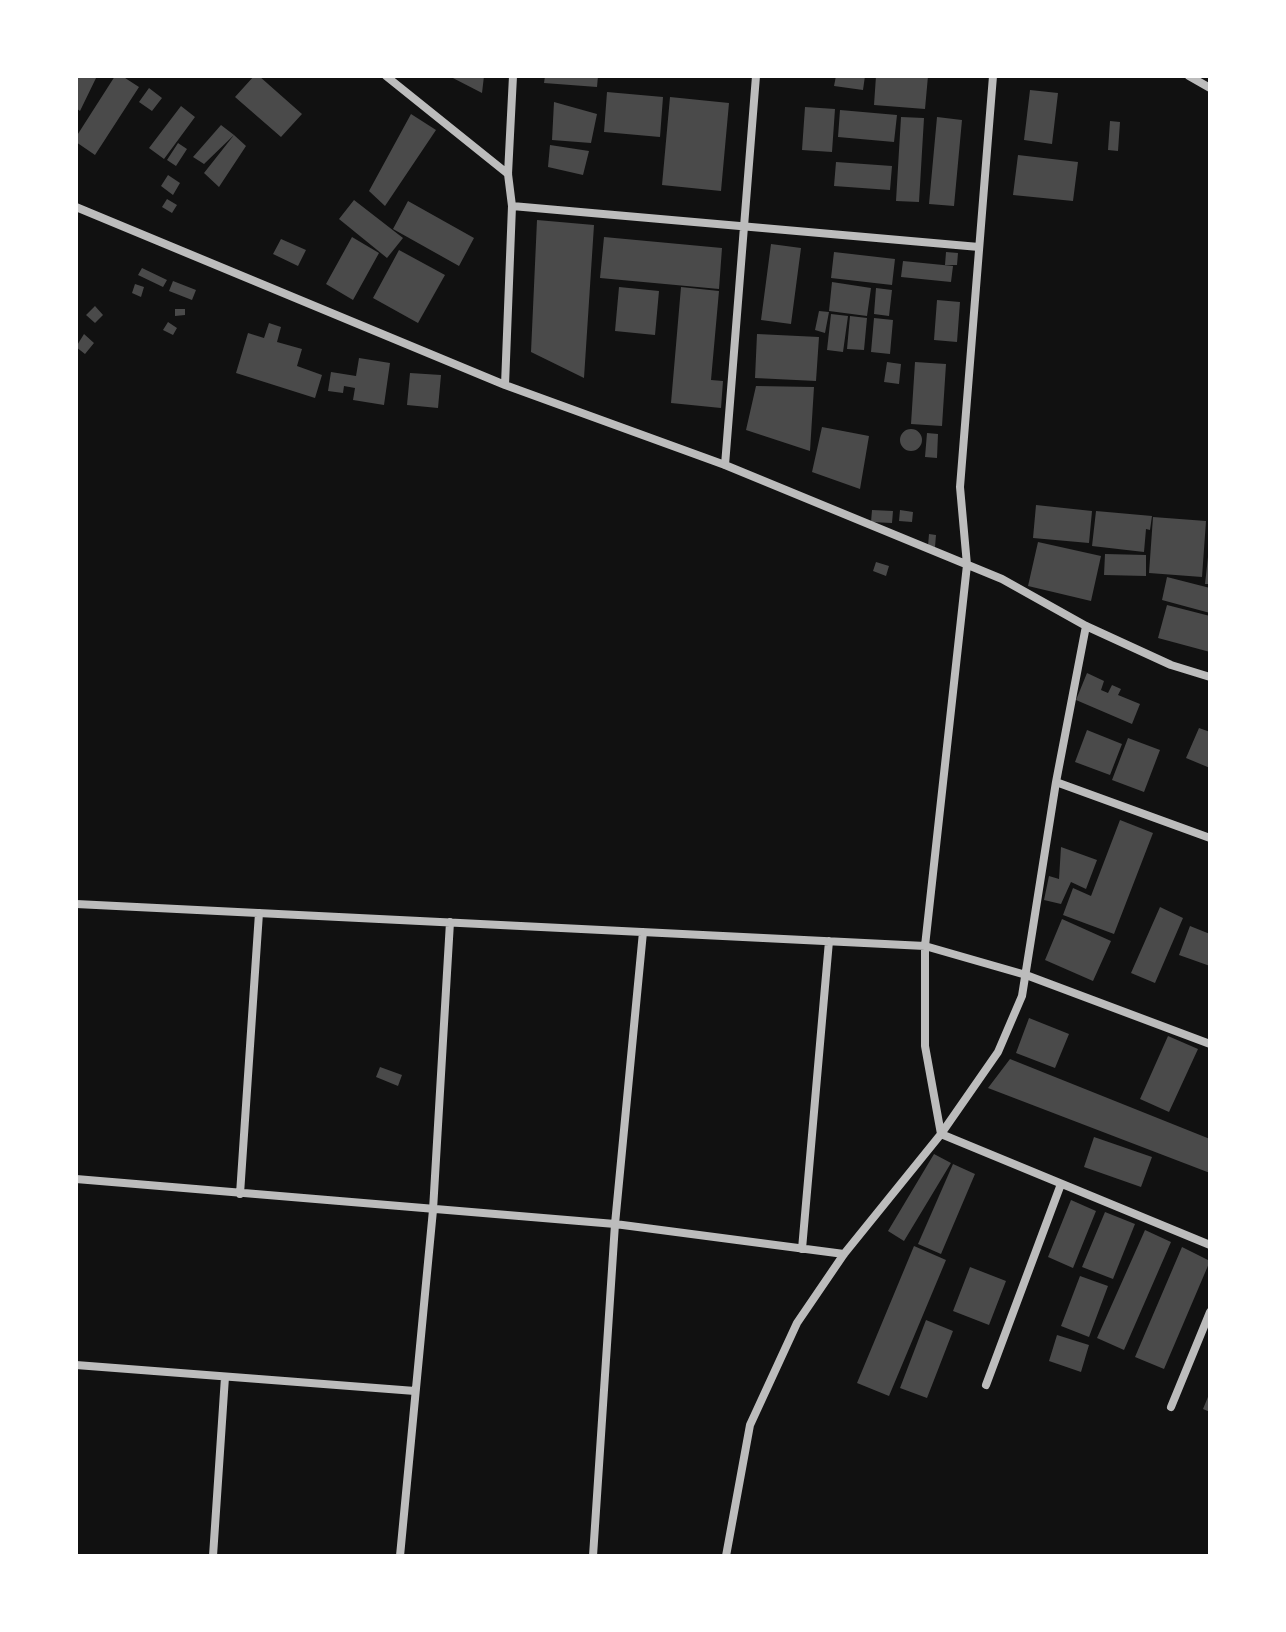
<!DOCTYPE html>
<html>
<head>
<meta charset="utf-8">
<style>
	body { margin:0 }
	#map { position:relative; width:1286px; height:1632px; overflow:hidden; background:#111; font-family:Helvetica,sans-serif }
	canvas { display:block }
	.frame { position:absolute; inset:0; border:78px solid #fff; pointer-events:none }
</style>
</head>
<body>
<div id="map">
<canvas width="1286" height="1632"></canvas>
<div class="frame"></div>
</div>
<script>
const ctx = document.querySelector('canvas').getContext('2d');
ctx.lineJoin = 'round';
function fill(path, color) {
  ctx.fillStyle = color;
  ctx.fill(path, 'evenodd');
}
function toPath(rows) {
  const path = new Path2D();
  for (const r of rows) {
    if (r.length === 3) {
      path.moveTo(r[0] + r[2], r[1]);
      path.arc(r[0], r[1], r[2], 0, 2 * Math.PI);
      continue;
    }
    path.moveTo(r[0], r[1]);
    for (let i = 2; i < r.length; i += 2) path.lineTo(r[i], r[i + 1]);
  }
  return path;
}
function strokePath(path, color, width, dash) {
  ctx.strokeStyle = color;
  ctx.lineWidth = width;
  ctx.lineCap = dash ? 'butt' : 'round';
  ctx.setLineDash(dash || []);
  ctx.stroke(path);
}
const building = toPath([
	[76,76,97,76,80,111,76,108],
	[115,76,122,76,139,87,95,155,76,142,76,137],
	[254,76,259,76,302,114,281,137,235,97],
	[449,76,484,76,482,93],
	[545,76,598,76,597,87,544,83],
	[836,76,865,76,863,90,834,86],
	[876,76,928,76,925,109,874,105],
	[149,88,162,98,152,111,139,102],
	[1030,90,1058,93,1052,144,1024,140],
	[607,92,663,97,660,137,604,132],
	[670,97,729,103,721,191,662,185],
	[554,102,597,114,591,143,552,140],
	[181,106,195,117,164,159,149,148],
	[805,107,835,109,832,152,802,150],
	[840,110,897,115,894,142,838,137],
	[411,114,436,130,385,206,369,191],
	[901,117,924,118,919,202,896,201],
	[937,117,962,120,954,206,929,204],
	[1110,121,1120,122,1118,151,1108,150],
	[221,125,234,135,246,146,219,187,204,173,234,135,204,164,193,157],
	[178,143,187,149,176,166,167,160],
	[550,145,589,151,583,175,548,167],
	[1018,155,1078,162,1073,201,1013,195],
	[836,162,892,166,890,190,834,186],
	[168,175,180,183,173,195,161,186],
	[167,199,177,205,172,213,162,207],
	[354,200,403,238,387,258,339,219],
	[408,201,474,238,459,266,393,229],
	[537,220,594,225,584,378,531,352],
	[352,237,379,253,353,300,326,284],
	[604,237,722,248,719,289,600,278],
	[281,239,306,250,298,266,273,254],
	[771,244,801,248,791,324,761,320],
	[399,250,445,275,418,323,373,298],
	[834,252,895,259,892,285,831,278],
	[946,252,958,253,957,265,945,265],
	[903,261,953,266,951,282,901,277],
	[142,268,167,280,163,287,138,275],
	[173,281,196,290,192,300,169,291],
	[832,282,871,288,867,316,829,311],
	[135,284,144,287,141,297,132,293],
	[619,287,659,291,655,335,615,331],
	[681,287,719,291,711,380,723,381,721,408,671,403],
	[876,288,892,290,889,316,874,314],
	[937,300,960,302,957,342,934,340],
	[95,306,103,315,95,323,86,315],
	[175,309,185,309,185,315,175,316],
	[819,311,829,312,825,333,815,330],
	[831,314,848,316,843,352,827,350],
	[850,316,867,318,864,350,847,349],
	[874,318,893,320,890,354,871,352],
	[168,322,177,328,173,335,163,330],
	[269,323,281,327,277,342,302,349,297,366,322,375,315,398,236,373,248,333,264,338],
	[84,334,94,343,85,354,76,347],
	[757,334,819,337,816,381,755,378],
	[359,358,390,363,384,405,353,400,355,388,344,386,343,393,328,391,331,372,356,376],
	[887,362,901,364,899,384,884,382],
	[915,362,946,364,942,426,911,424],
	[410,373,441,375,438,408,407,405],
	[756,386,814,387,810,451,746,430],
	[822,427,869,436,860,489,812,472],
	[911,440,11],
	[927,433,938,434,937,458,925,457],
	[1036,505,1092,511,1089,543,1033,538],
	[872,510,893,511,892,523,871,522],
	[900,510,913,512,912,522,899,521],
	[1096,511,1152,516,1150,530,1146,529,1144,552,1092,546],
	[1153,517,1206,521,1202,577,1149,573],
	[929,534,936,535,935,547,928,546],
	[1038,542,1101,556,1091,601,1028,586],
	[1105,554,1146,555,1146,576,1104,575],
	[1208,557,1210,557,1210,584,1205,584],
	[876,562,889,566,886,576,873,571],
	[1167,577,1210,588,1210,613,1162,600],
	[1167,605,1210,616,1210,652,1158,638],
	[1087,673,1104,681,1101,690,1108,693,1112,685,1121,689,1118,695,1140,704,1132,724,1076,700],
	[1199,728,1210,732,1210,768,1186,758],
	[1087,730,1122,744,1110,775,1075,762],
	[1128,738,1160,750,1144,792,1112,780],
	[1120,820,1153,833,1114,934,1063,915,1073,888,1091,896],
	[1061,847,1097,860,1086,889,1071,882,1061,904,1044,900,1049,876,1059,879],
	[1160,907,1183,918,1155,983,1131,973],
	[1062,919,1111,941,1093,981,1045,960],
	[1190,926,1210,934,1210,966,1179,955],
	[1029,1018,1069,1034,1055,1068,1016,1053],
	[1168,1036,1198,1049,1169,1112,1140,1099],
	[1010,1059,1210,1139,1210,1173,988,1088],
	[380,1067,402,1075,398,1086,376,1077],
	[1094,1137,1152,1157,1141,1187,1084,1167],
	[934,1154,951,1163,904,1241,888,1231],
	[953,1164,975,1174,941,1254,918,1244],
	[1071,1200,1096,1211,1073,1268,1048,1257],
	[1105,1212,1135,1224,1113,1279,1082,1267],
	[1145,1230,1171,1242,1124,1350,1097,1338],
	[914,1246,946,1260,889,1396,857,1383],
	[1182,1247,1210,1261,1164,1369,1135,1357],
	[970,1267,1006,1281,989,1325,953,1311],
	[1080,1276,1108,1286,1089,1337,1061,1326],
	[926,1320,953,1331,927,1398,900,1388],
	[1057,1335,1089,1345,1081,1372,1049,1361],
	[1210,1392,1210,1412,1203,1409]
]);
const minor = toPath([
	[386,76,508,174],
	[993,76,960,487,967,565,925,946,925,1046,941,1134,1210,1245],
	[1189,76,1210,88],
	[512,206,979,247],
	[76,207,505,385,725,465,1002,579,1086,626,1171,665,1210,677],
	[505,385,512,206,508,174,513,76],
	[725,465,756,76],
	[1056,782,1210,838],
	[76,904,925,946,1026,975,1210,1044],
	[76,1179,615,1224,844,1254],
	[240,1194,259,913],
	[802,1249,829,941],
	[76,1365,415,1391],
	[986,1385,1061,1184],
	[1171,1407,1210,1312],
	[213,1556,225,1377],
	[400,1556,433,1210,450,922],
	[593,1556,615,1224,643,932],
	[726,1556,750,1425,797,1323,844,1254,941,1134,998,1052,1022,996,1056,782,1086,626]
]);
fill(building, '#4a4a4a');
strokePath(minor, '#bcbcbc', 8);
</script>
</body>
</html>
